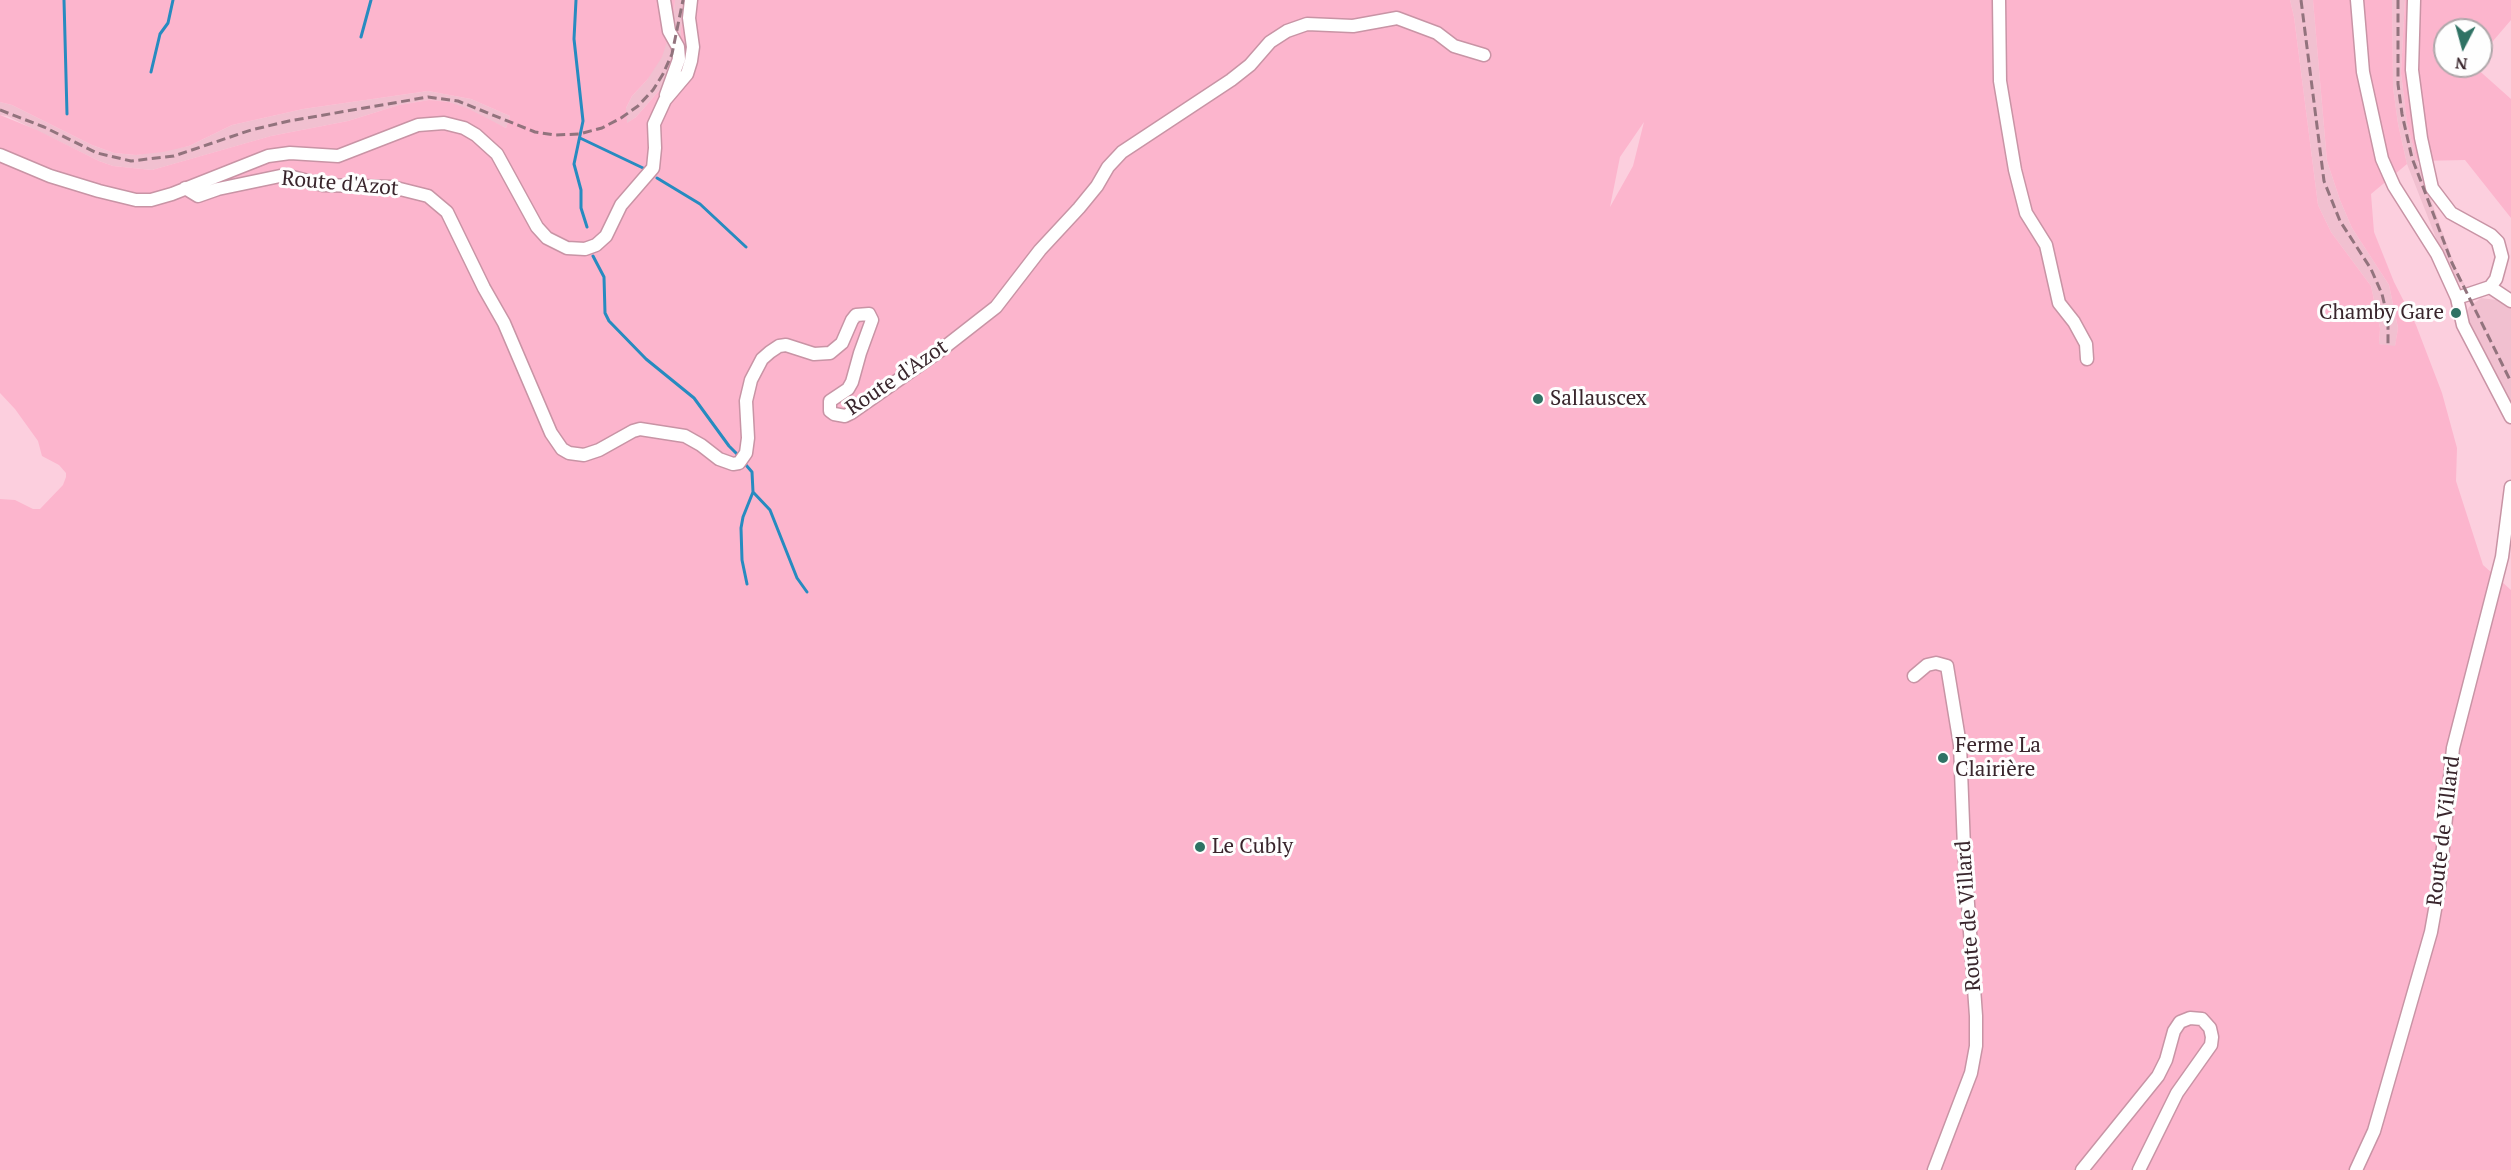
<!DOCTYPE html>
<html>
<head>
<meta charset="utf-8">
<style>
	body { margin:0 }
	#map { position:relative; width:2511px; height:1170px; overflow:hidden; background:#fccfde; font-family:"PT Serif",serif }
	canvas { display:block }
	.north { position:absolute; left:2433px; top:18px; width:60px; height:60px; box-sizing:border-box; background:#fefefe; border:2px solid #afa7aa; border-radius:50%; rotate:186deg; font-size:16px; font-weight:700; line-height:24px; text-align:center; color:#39252c }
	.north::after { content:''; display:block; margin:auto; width:21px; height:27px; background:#2f7264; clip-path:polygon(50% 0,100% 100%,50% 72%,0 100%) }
</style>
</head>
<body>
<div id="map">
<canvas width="2511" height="1170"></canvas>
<div class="north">N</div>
</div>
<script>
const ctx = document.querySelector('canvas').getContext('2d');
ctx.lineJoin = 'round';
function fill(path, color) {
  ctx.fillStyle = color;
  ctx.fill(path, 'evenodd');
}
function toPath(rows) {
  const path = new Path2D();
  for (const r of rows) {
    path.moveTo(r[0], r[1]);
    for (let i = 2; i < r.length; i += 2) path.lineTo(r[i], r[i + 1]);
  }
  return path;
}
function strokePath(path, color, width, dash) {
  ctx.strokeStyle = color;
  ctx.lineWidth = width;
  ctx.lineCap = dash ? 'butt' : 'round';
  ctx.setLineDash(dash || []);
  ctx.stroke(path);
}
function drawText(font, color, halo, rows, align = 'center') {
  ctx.font = font + ' "PT Serif",serif';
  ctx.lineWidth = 6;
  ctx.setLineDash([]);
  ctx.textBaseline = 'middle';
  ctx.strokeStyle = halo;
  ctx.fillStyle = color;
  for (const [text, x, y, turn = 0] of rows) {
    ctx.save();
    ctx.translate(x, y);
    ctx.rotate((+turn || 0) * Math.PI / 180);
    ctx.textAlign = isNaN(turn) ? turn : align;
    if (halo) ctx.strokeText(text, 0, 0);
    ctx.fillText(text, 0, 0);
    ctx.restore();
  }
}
const built = toPath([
	[675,0,687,0,681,28,681,43,663,86,636,117,626,124,626,108,632,96,647,80,673,23],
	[2290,0,2313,0,2327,161,2340,200,2352,228,2389,285,2398,328,2395,347,2379,344,2380,328,2371,286,2331,232,2318,205,2294,17],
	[2392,0,2405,0,2401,73,2407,123,2417,161,2445,239,2457,271,2466,287,2455,280,2447,266,2407,164,2398,124,2393,87],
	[428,91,471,99,510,116,506,128,449,102,429,100,399,105,348,121,271,136,152,170,113,166,99,161,7,116,0,115,0,102,12,105,92,145,114,153,136,155,189,146,232,125,303,109],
	[2481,298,2504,301,2511,307,2511,404,2468,321,2466,313,2469,307]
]);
const green = toPath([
	[0,0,675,0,673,23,662,57,647,80,632,96,626,108,627,123,636,117,663,86,681,43,681,28,687,0,2290,0,2294,17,2318,205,2331,232,2371,286,2380,328,2379,344,2395,346,2398,328,2389,285,2352,228,2340,200,2327,161,2313,0,2392,0,2393,87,2398,124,2407,164,2371,194,2374,232,2394,282,2416,325,2442,393,2457,448,2456,481,2483,565,2511,590,2511,1170,0,1170,0,499,15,500,33,509,40,509,63,485,66,477,66,473,59,465,42,456,38,441,15,409,0,393,0,115,37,130,99,161,113,166,152,170,271,136,348,121,399,105,429,100,449,102,469,109,506,128,510,116,471,99,428,91,303,109,232,125,189,146,163,152,136,155,114,153,92,145,12,105,0,102],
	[1644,122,1633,166,1610,207,1620,157],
	[2405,0,2511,0,2511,20,2481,55,2481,30,2445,30,2445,66,2474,66,2511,99,2511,218,2465,160,2417,161,2407,123,2401,73]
]);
const stream = toPath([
	[64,0,67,114],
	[576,0,574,39,583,121,574,164,581,190,581,208,587,227],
	[361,37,371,0],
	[151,72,160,34,168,23,173,0],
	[580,138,643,168],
	[657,178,700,204,746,247],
	[593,256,604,277,605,313,609,321,646,359,694,398,729,446,739,456],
	[746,465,752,472,753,492,770,510,797,578,807,592],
	[747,584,742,560,741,528,743,517,753,492]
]);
const minor = toPath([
	[664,0,669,31,678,47,679,59,666,95],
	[1999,0,2000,81,2015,170,2026,213,2046,245,2059,303,2074,322,2086,344,2087,359],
	[2357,0,2363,72,2382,159,2394,186,2437,254,2457,298,2463,325,2511,417],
	[2414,0,2412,70,2421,138,2432,188,2451,213,2491,235,2498,242,2502,257,2496,279,2490,287,2457,298],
	[0,155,50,176,99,191,136,200,151,200,172,194,268,156,290,153,338,156,418,125,444,123,464,128,476,135,497,154,537,227,547,238,567,248,585,249,596,245,606,236,621,205,653,168,655,148,654,124,665,100,687,74,691,61,693,47,689,18,691,0],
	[185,188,198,196,218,189,285,175,323,185,392,187,428,196,447,212,484,288,504,323,551,433,562,449,569,453,584,455,599,450,633,431,640,429,685,436,701,445,719,459,733,464,739,463,746,453,748,438,746,401,751,380,762,359,770,352,779,346,786,345,814,354,830,353,842,343,852,320,856,315,869,314,872,320,860,353,852,382,848,389,830,401,830,411,834,414,845,416,851,413,941,350,996,307,1040,250,1079,208,1097,186,1108,167,1122,152,1231,80,1250,65,1270,42,1287,31,1307,24,1353,26,1397,18,1437,33,1454,46,1484,55],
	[2490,287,2511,301],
	[1914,676,1927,665,1936,663,1947,666,1960,745,1964,848,1976,1016,1976,1046,1971,1073,1934,1170],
	[2082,1170,2158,1076,2166,1060,2174,1031,2180,1022,2190,1018,2202,1019,2210,1028,2212,1037,2211,1045,2177,1093,2139,1170],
	[2356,1170,2374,1131,2431,932,2439,887,2453,748,2502,557,2511,487]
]);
const rail = toPath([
	[2301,0,2324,181,2340,221,2371,269,2382,294,2388,319,2388,344],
	[2398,0,2398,84,2402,114,2412,158,2452,263,2511,382],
	[0,110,44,127,97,153,131,161,174,156,251,130,289,121,428,97,458,101,535,132,555,135,579,134,602,128,621,118,638,106,653,90,663,74,672,54,683,0]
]);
const markers = [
	[2456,313,6,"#2f7264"],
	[1538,399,6,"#2f7264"],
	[1943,758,6,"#2f7264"],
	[1200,847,6,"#2f7264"]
];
const streetNames = [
	["Route d'Azot",340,184,5],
	["Route d'Azot",897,378,-34],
	["Route de Villard",2444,831,-83],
	["Route de Villard",1969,916,-94]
];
const poiNames = [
	["Chamby Gare",2444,313,"right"],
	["Sallauscex",1550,399],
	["Ferme La",1955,746],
	["Clairière",1955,770],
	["Le Cubly",1212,847]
];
fill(built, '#f1c0d0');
fill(green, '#fcb5cd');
strokePath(stream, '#278bc0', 3);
strokePath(minor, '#c894a5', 15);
strokePath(minor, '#fff', 12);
strokePath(rail, '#92737d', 3, [9, 4.5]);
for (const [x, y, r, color] of markers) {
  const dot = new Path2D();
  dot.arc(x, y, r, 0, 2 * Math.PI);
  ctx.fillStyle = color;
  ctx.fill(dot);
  strokePath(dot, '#fefefe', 2);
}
drawText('21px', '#39252c', '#fefefe', streetNames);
drawText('21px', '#39252c', '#fefefe', poiNames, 'left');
</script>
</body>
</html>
